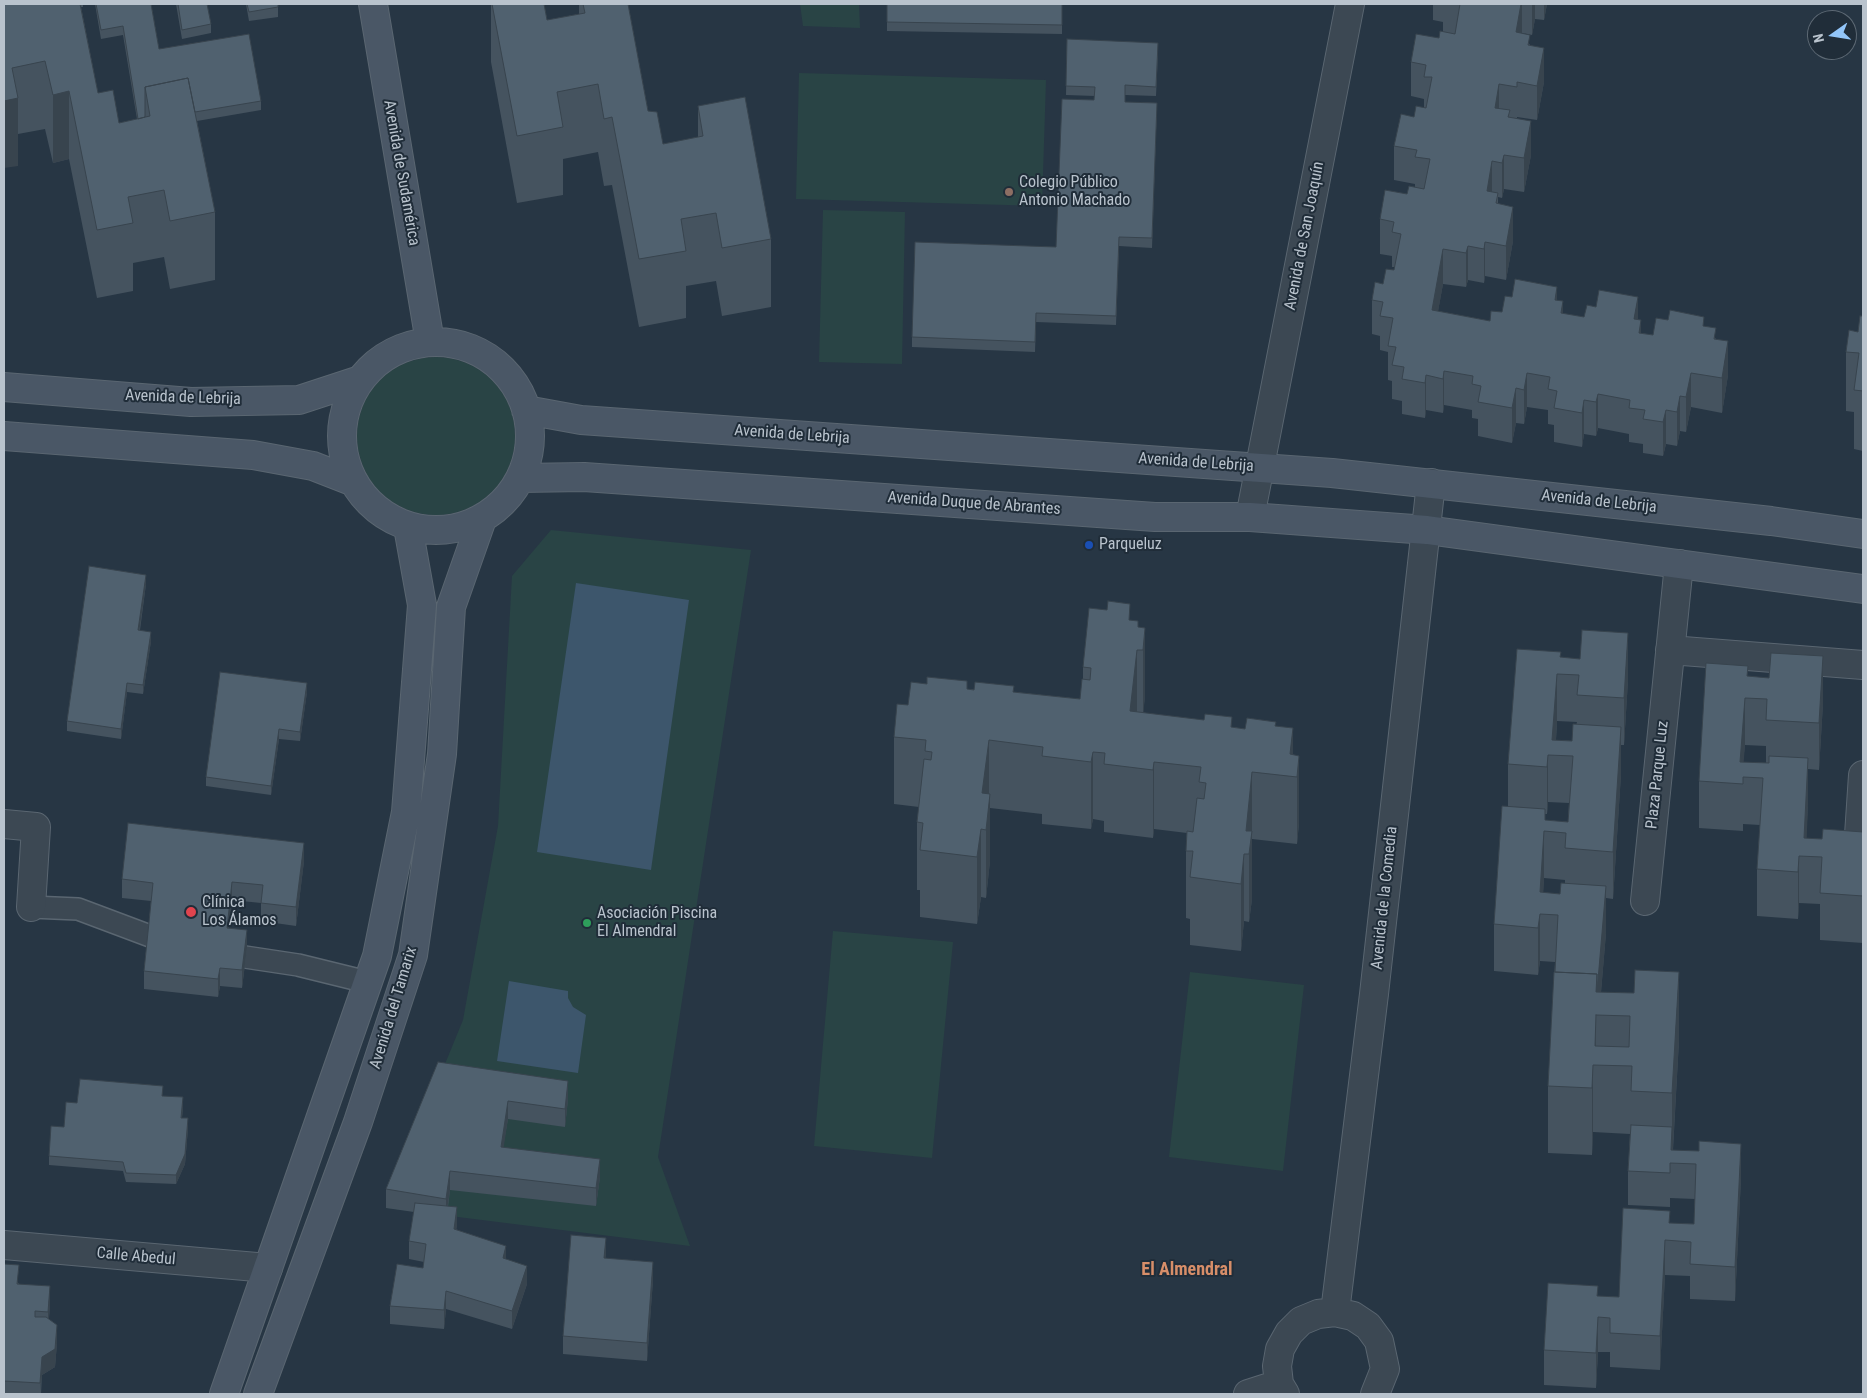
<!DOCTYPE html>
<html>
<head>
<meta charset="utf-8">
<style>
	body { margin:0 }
	#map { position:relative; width:1867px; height:1398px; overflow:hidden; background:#273644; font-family:"Roboto Condensed",sans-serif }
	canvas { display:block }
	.frame { position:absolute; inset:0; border:5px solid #b9c3cd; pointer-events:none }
	.north { position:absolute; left:1807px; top:10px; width:50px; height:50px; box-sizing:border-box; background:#202d39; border:1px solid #5d6974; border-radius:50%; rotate:257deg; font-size:14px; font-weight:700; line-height:20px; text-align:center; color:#b9c3cd }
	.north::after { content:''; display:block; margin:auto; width:18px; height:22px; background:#92c5f9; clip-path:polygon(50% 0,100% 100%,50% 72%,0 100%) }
</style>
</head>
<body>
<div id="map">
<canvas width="1867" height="1398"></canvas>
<div class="frame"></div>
<div class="north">N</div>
</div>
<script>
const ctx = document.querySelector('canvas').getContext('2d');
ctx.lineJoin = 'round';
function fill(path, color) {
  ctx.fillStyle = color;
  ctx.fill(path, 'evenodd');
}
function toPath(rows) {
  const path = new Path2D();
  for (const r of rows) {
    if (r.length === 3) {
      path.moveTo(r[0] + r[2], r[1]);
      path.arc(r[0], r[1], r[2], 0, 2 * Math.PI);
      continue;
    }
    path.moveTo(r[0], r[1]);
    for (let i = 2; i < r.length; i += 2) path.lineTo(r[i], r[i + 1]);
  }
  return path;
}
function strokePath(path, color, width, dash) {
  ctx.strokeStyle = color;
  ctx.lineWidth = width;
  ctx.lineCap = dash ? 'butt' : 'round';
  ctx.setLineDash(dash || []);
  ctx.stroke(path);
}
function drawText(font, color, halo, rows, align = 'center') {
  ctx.font = font + ' "Roboto Condensed",sans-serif';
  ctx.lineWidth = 4;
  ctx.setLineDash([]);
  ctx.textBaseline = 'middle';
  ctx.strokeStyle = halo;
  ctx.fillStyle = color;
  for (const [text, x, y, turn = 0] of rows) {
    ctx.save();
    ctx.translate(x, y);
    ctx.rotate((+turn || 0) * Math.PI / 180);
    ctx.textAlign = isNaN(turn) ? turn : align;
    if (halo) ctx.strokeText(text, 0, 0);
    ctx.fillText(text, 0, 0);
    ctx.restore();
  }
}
const green = toPath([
	[800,4,859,4,860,28,803,26],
	[799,73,1046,80,1042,206,796,199],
	[823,210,905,212,902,364,819,362],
	[436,436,79],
	[551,530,751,550,658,1157,690,1246,386,1208,463,1020,498,826,512,576],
	[833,931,953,942,932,1158,814,1146],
	[1190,972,1304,985,1283,1171,1169,1157]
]);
const water = toPath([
	[576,583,689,600,651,870,537,852],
	[509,981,568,991,568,998,573,1007,586,1015,578,1073,497,1061]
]);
const lane = toPath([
	[31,907,78,909,150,936],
	[245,957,298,965,367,982]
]);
const street = toPath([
	[1250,517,1350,4],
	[1670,650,1863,665],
	[4,824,36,827,31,907],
	[1859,835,1863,775],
	[1645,901,1679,564],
	[4,1245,268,1268],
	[1335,1312,1374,994,1431,483],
	[1248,1394,1279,1384],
	[1285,1394,1279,1384,1277,1366,1280,1349,1289,1333,1301,1321,1318,1314,1335,1312,1353,1316,1368,1326,1379,1341,1385,1369,1375,1394]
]);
const secondary = toPath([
	[373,4,430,342],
	[436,436,94],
	[4,387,191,402,299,400,360,380],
	[526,410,581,420,1332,473,1771,521,1863,534],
	[4,436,253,455,313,466,354,482],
	[521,478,584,477,1155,517,1250,517,1427,530,1863,589],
	[224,1394,377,956,406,812,422,605,408,527],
	[258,1394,358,1122,413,955,442,754,451,607,482,519]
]);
const wall = toPath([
	[4,4,83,4,83,7,81,7,98,93,119,123,137,119,123,35,101,39,95,4,151,4,159,49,261,101,261,110,197,121,215,212,215,280,170,289,164,257,133,263,133,291,97,298,69,159,53,163,45,129,18,134,18,166],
	[176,4,207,4,211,24,211,33,182,39],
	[246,4,278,4,278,17,249,21],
	[491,4,544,4,547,20,579,14,579,4,628,4,648,111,663,144,698,137,698,106,771,239,771,307,722,316,716,281,686,286,686,318,639,327,612,185,604,186,598,152,563,159,563,195,517,203,491,62],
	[887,4,1062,4,1062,34,887,31],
	[1433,4,1547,4,1544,20,1535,19,1532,35,1522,33,1530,45,1544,82,1537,120,1517,117,1517,118,1531,155,1524,192,1504,189,1502,198,1498,197,1498,204,1513,241,1506,280,1485,276,1484,283,1468,280,1466,287,1443,284,1438,311,1490,321,1502,312,1512,297,1557,300,1563,314,1584,317,1638,319,1641,333,1653,335,1704,326,1716,339,1728,375,1722,413,1691,407,1686,432,1680,431,1677,446,1666,444,1663,456,1643,453,1643,444,1629,442,1629,434,1598,428,1596,436,1584,434,1582,447,1554,442,1554,425,1548,424,1548,410,1527,407,1524,424,1516,423,1512,443,1478,436,1478,419,1472,418,1472,410,1444,405,1443,413,1426,410,1425,418,1402,414,1402,401,1392,399,1392,381,1388,380,1388,352,1380,350,1380,336,1372,334,1372,300,1383,284,1394,270,1395,267,1392,267,1392,256,1380,254,1380,219,1415,188,1415,184,1394,180,1394,146,1414,117,1424,107,1424,99,1411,96,1411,62,1439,38,1443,31,1443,22,1433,20],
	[1067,39,1158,52,1156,96,1125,95,1125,102,1157,103,1152,248,1119,246,1116,325,1036,322,1035,352,912,347,912,337,1056,247,1094,100,1095,96,1066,95],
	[1863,316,1863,451,1854,449,1854,412,1846,411,1846,352,1858,332],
	[146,584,140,630,151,641,143,694,127,692,121,739,67,731,67,721],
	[1130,620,1138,627,1145,628,1145,696,1143,713,1245,729,1276,726,1293,755,1299,756,1299,823,1297,844,1252,839,1252,899,1249,922,1244,921,1241,951,1190,945,1190,919,1186,918,1186,851,1187,833,1154,829,1153,838,1104,832,1104,821,1093,819,1091,829,1042,824,1042,814,990,808,990,861,986,898,981,897,977,924,920,917,920,890,917,890,917,822,919,807,894,804,894,737,908,705,967,689,1014,692,1080,699,1083,679,1083,667],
	[1561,657,1628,680,1624,745,1621,745,1621,774,1613,899,1606,898,1606,933,1601,992,1679,1040,1673,1150,1741,1178,1735,1301,1690,1299,1690,1276,1665,1275,1660,1370,1610,1367,1610,1352,1598,1352,1596,1388,1544,1385,1544,1350,1598,1296,1619,1297,1670,1223,1694,1224,1695,1199,1670,1198,1670,1207,1628,1205,1628,1171,1630,1134,1593,1132,1592,1155,1548,1153,1548,1086,1555,962,1540,961,1538,975,1494,971,1494,924,1508,807,1508,764],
	[1557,721,1577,722,1572,741,1556,740],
	[1548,802,1569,803,1568,822,1545,820,1545,814,1547,814],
	[1544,878,1565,880,1565,884,1560,894,1543,893],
	[1748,677,1823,703,1819,770,1808,769,1808,805,1806,839,1822,839,1863,832,1863,943,1820,940,1820,904,1799,903,1798,919,1757,916,1757,869,1760,825,1743,824,1743,831,1699,828,1699,781],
	[1745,745,1766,746,1766,763,1743,762],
	[307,692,300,741,279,739,271,795,206,786,206,777],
	[304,861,296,926,261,921,261,903,232,900,229,928,247,948,242,988,220,986,218,997,144,989,144,971,151,901,122,898,122,879],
	[438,1062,568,1099,565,1127,508,1119,503,1147,600,1177,596,1206,450,1190,448,1207,457,1226,456,1229,506,1259,527,1284,512,1329,446,1309,444,1329,390,1324,390,1306,423,1268,424,1262,409,1259,409,1241,414,1212,386,1208,386,1189],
	[163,1096,183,1107,182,1118,188,1128,185,1164,176,1184,126,1182,123,1171,49,1165,49,1156,77,1103],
	[606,1258,653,1280,647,1361,563,1354,563,1336],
	[4,1264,19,1284,50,1304,49,1319,57,1343,55,1367,42,1375,41,1394,4,1394]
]);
const shadedWall = toPath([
	[1521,4,1522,4,1522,33,1516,67,1516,32],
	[1532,4,1535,4,1535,19,1532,35],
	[1544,4,1547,4,1544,20],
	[1544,48,1544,82,1537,120,1537,86],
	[1499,84,1499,118,1495,108],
	[69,91,69,159,53,163,53,95],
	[18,98,18,166,4,168,4,101],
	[1531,121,1531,155,1524,192,1524,158],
	[1504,155,1504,189,1502,198,1502,163],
	[1492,161,1492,196,1487,191],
	[1513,207,1513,241,1506,280,1506,246],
	[1485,242,1485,276,1484,283,1484,249],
	[1468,246,1468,280,1466,287,1466,253],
	[1443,249,1443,284,1432,345,1432,310],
	[1557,287,1557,321,1555,300],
	[1638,297,1638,331,1634,319],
	[1563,301,1563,335,1561,313],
	[1641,320,1641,354,1639,333],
	[1728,341,1728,375,1722,413,1722,378],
	[1444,371,1444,405,1443,413,1443,379],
	[1527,373,1527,407,1524,424,1524,390],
	[1691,373,1691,407,1686,432,1686,397],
	[1426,375,1426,410,1425,418,1425,383],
	[1516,388,1516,423,1512,443,1512,408],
	[1598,394,1598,428,1596,436,1596,402],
	[1680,396,1680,431,1677,446,1677,412],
	[1584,400,1584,434,1582,447,1582,413],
	[1666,410,1666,444,1663,456,1663,422],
	[146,575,146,584,138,639,138,630],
	[1145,628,1145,696,1143,718,1143,650],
	[151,632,151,641,143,694,143,685],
	[1628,633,1628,680,1624,745,1624,698],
	[1137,650,1137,717,1130,711],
	[1823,656,1823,703,1819,770,1819,723],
	[1557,674,1557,721,1555,755,1552,740],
	[127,683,127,692,121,739,121,729],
	[307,683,307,692,300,741,300,732],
	[1745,698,1745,745,1742,784,1740,762],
	[1621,727,1621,774,1613,899,1613,852],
	[1293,728,1293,776,1290,754],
	[279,729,279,739,271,795,271,786],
	[989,740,989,808,982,793],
	[1093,752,1093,819,1091,829,1091,762],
	[1548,755,1548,802,1547,814,1547,767],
	[1299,756,1299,823,1297,844,1297,777],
	[1808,758,1808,805,1806,856,1804,838],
	[1154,762,1154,829,1153,838,1153,770],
	[1252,772,1252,899,1249,922,1249,854,1246,831],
	[990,794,990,861,986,898,986,830],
	[981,829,981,897,977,924,977,857],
	[1544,831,1544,878,1542,914,1540,892],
	[304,843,304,861,296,926,296,907],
	[1244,854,1244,921,1241,951,1241,884],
	[1799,856,1799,903,1798,919,1798,872],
	[232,882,232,900,227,946,227,928],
	[1606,886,1606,933,1599,1015,1596,1015,1596,1065,1595,1065,1596,992],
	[1540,914,1540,961,1538,975,1538,928],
	[247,930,247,948,242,988,242,970],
	[220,968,220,986,218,997,218,979],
	[1679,972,1679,1040,1672,1163,1671,1150,1672,1127,1672,1093],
	[1593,1065,1593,1132,1592,1155,1592,1088],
	[568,1081,568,1099,565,1127,565,1109],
	[183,1097,183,1107,181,1127,181,1118],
	[508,1101,508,1119,501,1165,501,1147],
	[188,1118,188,1128,185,1164,176,1184,176,1175],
	[1741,1144,1741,1178,1735,1301,1735,1267],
	[600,1159,600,1177,596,1206,596,1188],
	[450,1171,450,1190,446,1217,446,1199],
	[457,1207,457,1226,454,1247,454,1229],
	[606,1238,606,1256,604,1276,604,1258],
	[1665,1240,1665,1275,1660,1370,1660,1336],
	[506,1246,506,1264,503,1258],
	[653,1262,653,1280,647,1361,647,1343],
	[527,1266,527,1284,512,1329,512,1311],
	[50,1286,50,1304,48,1330,48,1312],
	[446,1291,446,1309,444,1329,444,1310],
	[1598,1317,1598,1352,1596,1388,1596,1353],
	[57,1325,57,1343,55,1367,42,1375,40,1394,42,1357]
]);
const building = toPath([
	[4,4,80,4,98,93,113,90,119,123,150,116,145,87,188,78,215,212,170,221,164,190,128,197,133,223,97,230,69,91,53,95,45,61,12,68,18,98,4,101,4,4],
	[96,4,151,4,159,49,249,34,261,101,195,112,188,78,145,87,145,117,138,119,123,26,101,30,96,4],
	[178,4,207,4,211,24,182,30,178,4],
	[247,4,278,4,278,7,249,12,247,4],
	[492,4,544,4,547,20,585,13,583,4,628,4,648,111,657,112,663,144,703,136,698,106,745,97,771,239,722,248,716,213,681,219,686,251,639,259,612,117,604,119,598,84,557,92,563,127,517,136,492,4],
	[887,4,1062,4,1062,25,887,22,887,4],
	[1460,4,1521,4,1516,32,1530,35,1528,45,1544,48,1537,86,1517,82,1517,87,1499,84,1495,108,1510,110,1508,117,1531,121,1524,158,1504,155,1502,163,1492,161,1487,191,1498,193,1496,203,1513,207,1506,246,1485,242,1484,249,1468,246,1466,253,1443,249,1432,310,1490,321,1491,311,1502,312,1505,296,1512,297,1515,279,1557,287,1555,300,1563,301,1561,313,1584,317,1587,305,1596,307,1599,290,1638,297,1634,319,1641,320,1639,333,1653,335,1656,318,1668,320,1670,310,1704,317,1703,326,1716,328,1714,339,1728,341,1722,378,1691,373,1686,397,1680,396,1677,412,1666,410,1663,422,1643,419,1645,410,1629,408,1630,400,1598,394,1596,402,1584,400,1582,413,1554,408,1557,391,1548,389,1550,377,1527,373,1524,390,1516,388,1512,408,1478,402,1481,386,1472,384,1473,376,1444,371,1443,379,1426,375,1425,383,1402,379,1404,367,1392,365,1396,347,1388,346,1393,318,1380,316,1383,302,1372,300,1375,282,1383,284,1386,269,1394,270,1401,234,1392,232,1394,222,1380,219,1385,190,1407,194,1409,186,1424,189,1430,159,1415,157,1417,150,1394,146,1401,114,1414,117,1416,106,1426,108,1432,77,1424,77,1426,65,1411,62,1416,34,1439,38,1440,31,1455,34,1460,4],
	[1067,39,1158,43,1156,87,1125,85,1125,102,1157,103,1152,238,1119,237,1116,316,1036,313,1035,342,912,337,915,242,1056,247,1062,99,1094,100,1095,87,1066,86,1067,39],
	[1860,316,1863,316,1863,391,1854,390,1859,353,1846,352,1849,330,1858,332,1860,316],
	[89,566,146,575,138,630,151,632,143,685,127,683,121,729,67,721,89,566],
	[1108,601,1130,604,1129,620,1138,621,1138,627,1145,628,1143,650,1137,650,1130,711,1204,720,1205,714,1232,717,1231,727,1245,729,1247,718,1276,722,1275,726,1293,728,1290,754,1299,756,1297,777,1252,772,1246,831,1252,831,1249,854,1244,854,1241,884,1190,877,1193,851,1186,851,1187,831,1193,832,1197,798,1204,799,1206,783,1199,782,1201,767,1154,762,1153,770,1104,764,1105,753,1093,752,1091,762,1042,756,1043,747,989,740,982,793,990,794,986,830,981,829,977,857,920,850,923,823,917,822,924,759,931,760,932,752,925,751,926,740,894,737,897,704,908,705,911,682,927,684,927,677,967,681,967,689,974,690,975,682,1014,686,1013,692,1080,699,1082,679,1090,680,1091,668,1083,667,1089,608,1107,610,1108,601],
	[1582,630,1628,633,1624,698,1577,695,1579,675,1557,674,1552,740,1572,741,1573,724,1621,727,1613,852,1565,848,1566,833,1544,831,1540,892,1560,894,1561,883,1606,886,1597,992,1597,974,1555,972,1558,915,1540,914,1538,928,1494,924,1502,806,1545,809,1545,820,1568,822,1573,756,1548,755,1547,767,1508,764,1517,649,1561,652,1560,657,1580,659,1582,630],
	[1771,653,1823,656,1819,723,1766,720,1767,699,1745,698,1740,762,1769,763,1769,756,1808,758,1804,838,1822,839,1823,829,1863,832,1863,896,1820,893,1822,857,1799,856,1798,872,1757,869,1763,778,1743,777,1743,784,1699,781,1706,663,1748,666,1747,676,1769,678,1771,653],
	[220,672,307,683,300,732,279,729,271,786,206,777,220,672],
	[128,823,304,843,296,907,261,903,263,885,232,882,227,928,247,930,242,970,220,968,218,979,144,971,153,883,122,879,128,823],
	[1635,970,1679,972,1672,1093,1631,1091,1632,1066,1593,1065,1592,1088,1548,1086,1554,972,1597,974,1596,992,1634,993,1635,970],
	[1596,1015,1630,1016,1629,1047,1595,1046,1596,1015],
	[438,1062,568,1081,565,1109,508,1101,501,1147,600,1159,596,1188,450,1171,446,1199,386,1189,438,1062],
	[80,1079,163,1086,162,1096,183,1097,181,1118,188,1118,185,1154,176,1175,126,1173,123,1162,49,1156,51,1126,64,1127,66,1102,77,1103,80,1079],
	[1631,1125,1672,1127,1671,1150,1699,1151,1699,1141,1741,1144,1735,1267,1690,1264,1691,1242,1665,1240,1660,1336,1610,1333,1610,1318,1598,1317,1596,1353,1544,1350,1548,1283,1598,1286,1597,1296,1619,1297,1623,1208,1670,1211,1669,1223,1694,1224,1696,1164,1670,1163,1670,1173,1628,1171,1631,1125],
	[415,1203,457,1207,454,1229,506,1246,503,1258,527,1266,512,1311,446,1291,444,1310,390,1306,397,1264,423,1268,426,1244,409,1241,415,1203],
	[571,1235,606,1238,604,1258,653,1262,647,1343,563,1336,571,1235],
	[4,1264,19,1265,17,1284,50,1286,48,1312,35,1311,35,1317,46,1317,57,1325,55,1349,42,1357,40,1383,4,1381,4,1264]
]);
const markers = [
	[1009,192,5,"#8d6e63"],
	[1089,545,5,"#1a4fb4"],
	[191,912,6,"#e0444e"],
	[587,923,5,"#2e9e5b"]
];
const streetNames = [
	["Avenida de Sudamérica",401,173,80],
	["Avenida de San Joaquín",1305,236,-79],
	["Avenida de Lebrija",183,398,2],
	["Avenida de Lebrija",792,435,4],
	["Avenida de Lebrija",1196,463,4],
	["Avenida de Lebrija",1599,502,6],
	["Avenida Duque de Abrantes",974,504,4],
	["Plaza Parque Luz",1658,775,-84],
	["Avenida de la Comedia",1385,898,-84],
	["Avenida del Tamarix",394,1008,-73],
	["Calle Abedul",136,1257,5]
];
const poiNames = [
	["Colegio Público",1019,183],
	["Antonio Machado",1019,201],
	["Parqueluz",1099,545],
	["Clínica",202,903],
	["Los Álamos",202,921],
	["Asociación Piscina",597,914],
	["El Almendral",597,932]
];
const neighbourhoodNames = [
	["El Almendral",1187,1270]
];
fill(green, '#294445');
fill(water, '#3d566c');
strokePath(lane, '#5a6671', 24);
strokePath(street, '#5a6671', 30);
strokePath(secondary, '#5a6671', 30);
strokePath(lane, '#3c4853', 21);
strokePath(street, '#3c4853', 28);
strokePath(secondary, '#4a5766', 28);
fill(wall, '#45535f');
fill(shadedWall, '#38444e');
fill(building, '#50616f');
strokePath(building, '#38444e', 1);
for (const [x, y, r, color] of markers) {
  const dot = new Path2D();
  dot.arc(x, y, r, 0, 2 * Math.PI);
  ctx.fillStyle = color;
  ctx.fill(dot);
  strokePath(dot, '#202d39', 2);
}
drawText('16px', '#b9c3cd', '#202d39', streetNames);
drawText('16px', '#b9c3cd', '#202d39', poiNames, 'left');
drawText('bold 18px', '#d78e69', '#202d39', neighbourhoodNames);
</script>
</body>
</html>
